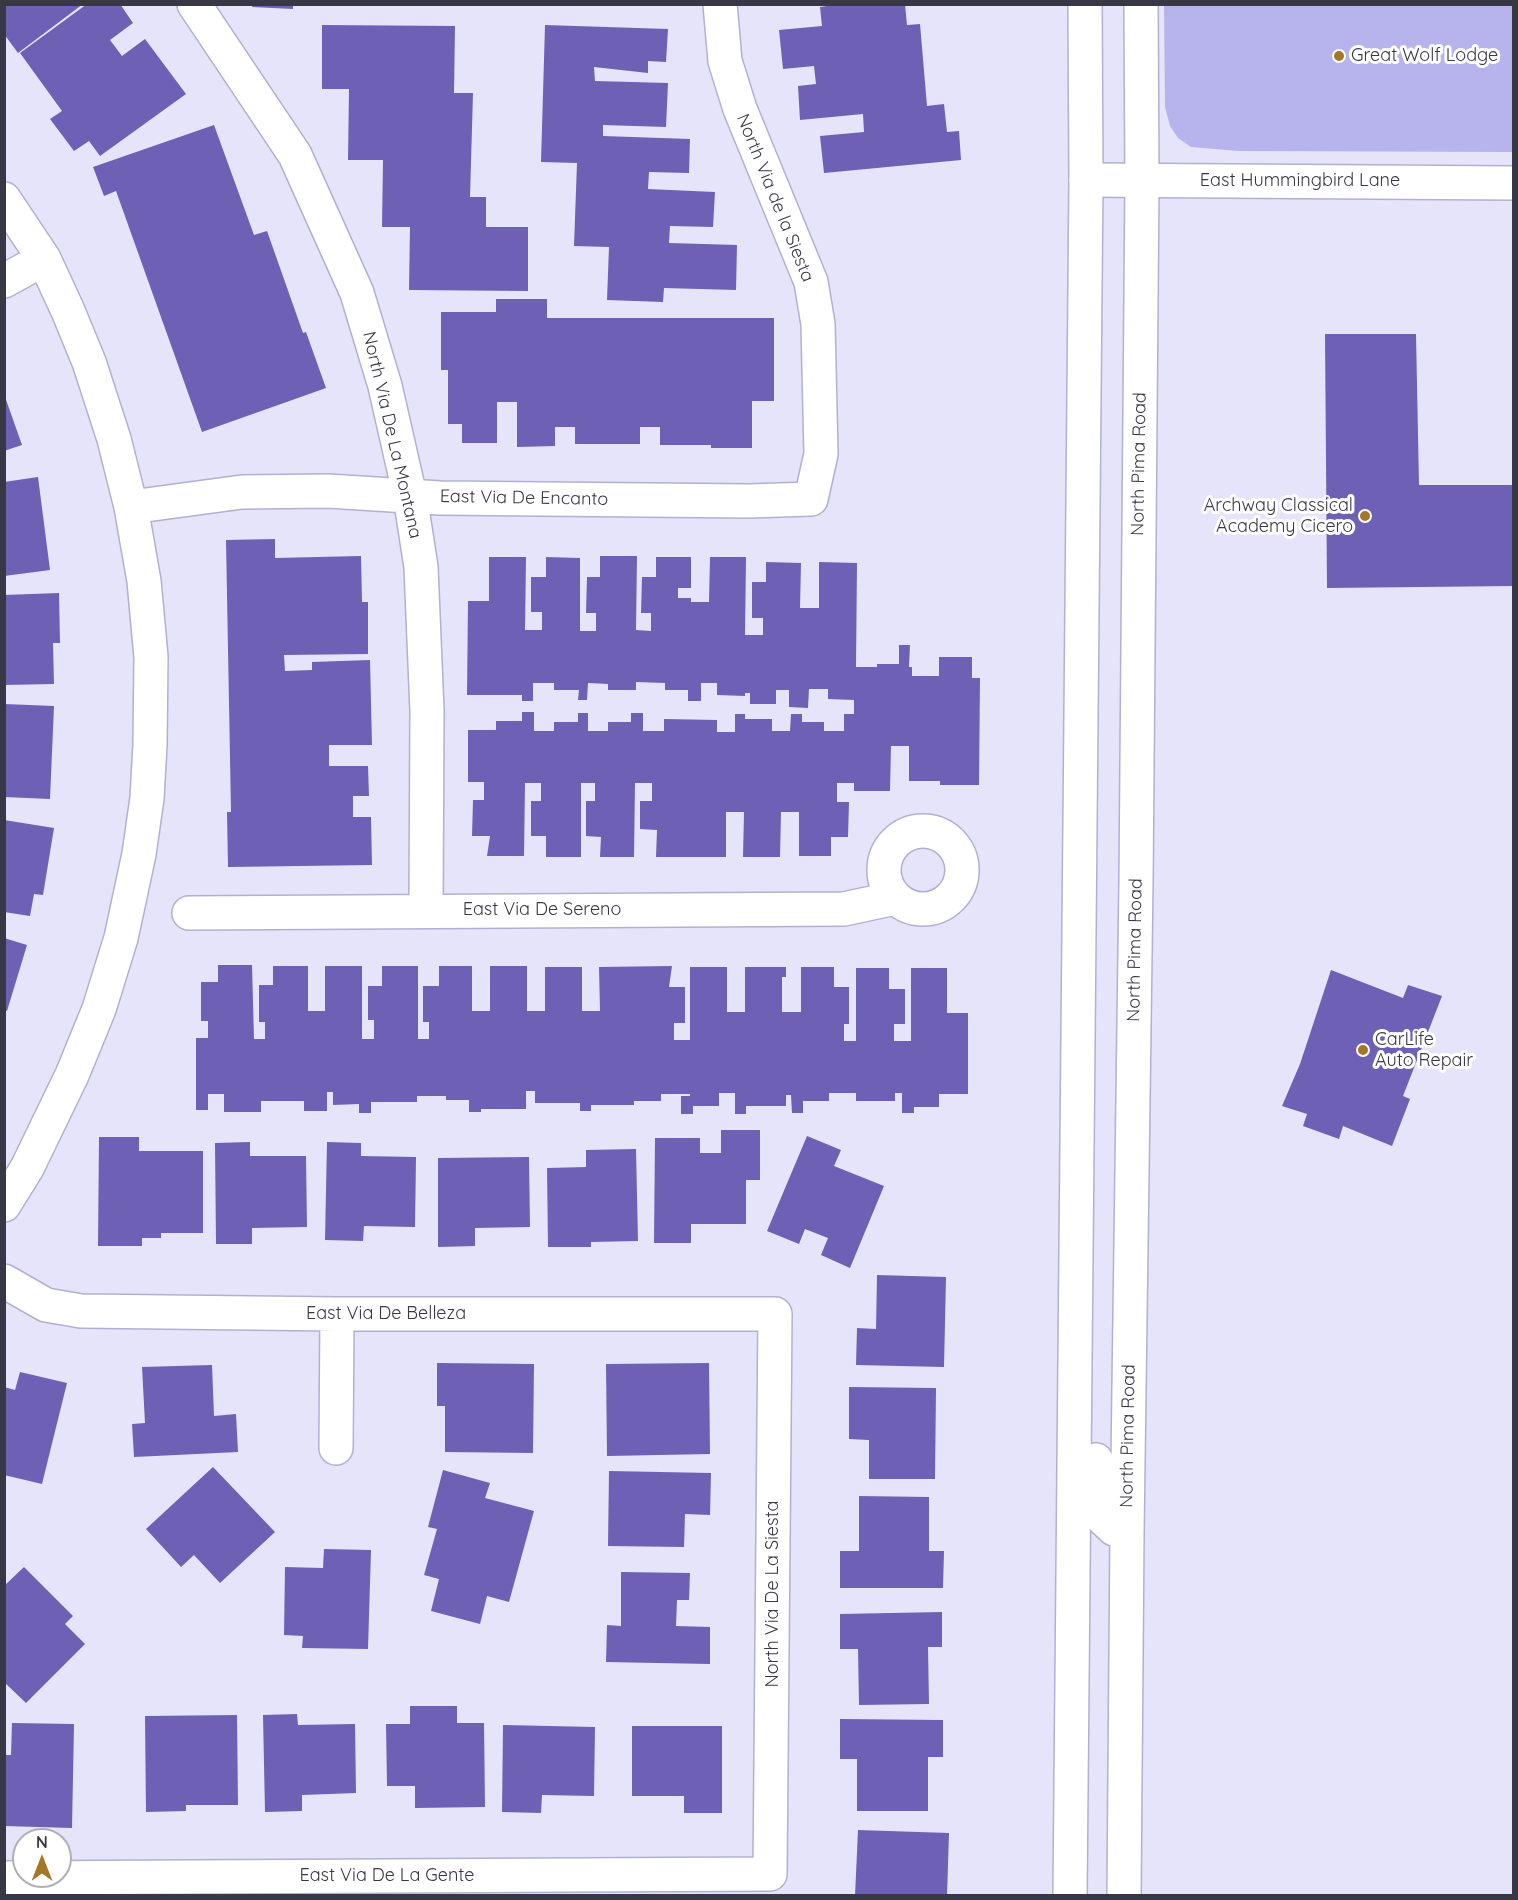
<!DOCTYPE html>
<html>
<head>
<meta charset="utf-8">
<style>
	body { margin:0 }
	#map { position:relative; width:1518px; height:1900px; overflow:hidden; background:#e6e4fa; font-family:Quicksand,sans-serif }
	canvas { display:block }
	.frame { position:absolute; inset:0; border:6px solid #383745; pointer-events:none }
	.north { position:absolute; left:12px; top:1828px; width:60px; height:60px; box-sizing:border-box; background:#fff; border:2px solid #afafb5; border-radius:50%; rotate:0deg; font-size:16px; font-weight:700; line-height:24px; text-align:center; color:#383745 }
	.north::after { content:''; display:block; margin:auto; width:21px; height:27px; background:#a37728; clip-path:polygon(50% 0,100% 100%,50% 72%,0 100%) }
</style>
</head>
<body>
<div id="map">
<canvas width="1518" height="1900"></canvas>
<div class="frame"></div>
<div class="north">N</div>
</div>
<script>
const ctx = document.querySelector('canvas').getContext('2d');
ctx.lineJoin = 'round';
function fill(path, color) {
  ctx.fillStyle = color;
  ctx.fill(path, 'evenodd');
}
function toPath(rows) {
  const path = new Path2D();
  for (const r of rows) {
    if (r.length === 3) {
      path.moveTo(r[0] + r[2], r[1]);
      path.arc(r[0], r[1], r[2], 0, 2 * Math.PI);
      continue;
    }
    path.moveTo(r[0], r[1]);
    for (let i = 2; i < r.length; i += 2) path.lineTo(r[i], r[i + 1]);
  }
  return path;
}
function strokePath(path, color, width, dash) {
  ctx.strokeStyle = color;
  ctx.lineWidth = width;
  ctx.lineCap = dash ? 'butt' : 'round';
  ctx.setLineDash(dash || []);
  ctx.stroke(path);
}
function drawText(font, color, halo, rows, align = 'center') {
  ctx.font = font + ' Quicksand,sans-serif';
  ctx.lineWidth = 6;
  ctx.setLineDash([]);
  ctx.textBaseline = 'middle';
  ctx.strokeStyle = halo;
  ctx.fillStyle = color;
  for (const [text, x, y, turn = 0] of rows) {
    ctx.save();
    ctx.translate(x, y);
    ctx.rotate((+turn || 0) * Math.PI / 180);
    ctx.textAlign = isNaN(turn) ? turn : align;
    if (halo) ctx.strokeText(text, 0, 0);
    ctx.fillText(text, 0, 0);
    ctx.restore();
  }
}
const green = toPath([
	[1164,5,1513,5,1513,152,1238,151,1191,147,1178,138,1170,126,1165,107]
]);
const building = toPath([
	[4,4,83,4,18,53,4,34],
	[87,4,120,4,133,23,110,40,122,56,145,39,186,94,100,156,89,141,74,151,50,119,62,111,20,53],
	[842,4,905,4,907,25,920,24,927,106,944,104,947,132,959,131,961,160,824,173,820,136,864,132,863,114,800,120,798,86,816,84,814,66,783,69,779,30,822,26,820,7],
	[253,5,293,5,293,9,252,7],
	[322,25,455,26,454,93,473,93,470,197,486,197,486,227,528,227,528,291,409,290,410,227,382,227,383,160,348,160,349,89,322,89],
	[545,25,668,29,666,62,648,61,648,73,594,67,595,81,668,83,666,127,603,125,603,136,690,139,689,173,649,172,648,189,715,192,713,227,670,226,669,243,737,245,736,290,664,288,663,302,607,300,609,247,574,246,577,163,541,162],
	[214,125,254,235,267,231,303,333,306,332,326,388,202,432,116,191,104,196,93,167],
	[496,299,547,299,547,318,774,318,774,401,752,401,752,448,711,448,711,445,660,445,660,427,640,427,640,444,575,444,575,427,555,427,555,446,517,447,517,402,497,402,497,443,462,443,462,424,448,424,448,370,441,370,441,312,496,312],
	[1325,334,1416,334,1419,485,1514,485,1514,586,1327,588],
	[4,394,22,445,4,451],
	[38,477,50,570,4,576,4,482],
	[275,539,275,558,361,556,362,602,368,602,368,654,284,655,285,671,312,670,312,662,370,660,372,745,329,745,329,766,368,766,369,796,353,796,353,817,371,817,372,865,228,867,227,812,231,812,226,540],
	[600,556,637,556,636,630,651,631,651,613,641,613,642,577,656,577,656,557,691,557,691,588,678,588,678,598,691,598,691,602,709,602,710,557,746,557,745,635,763,635,763,618,752,618,752,582,766,582,766,562,801,563,800,608,819,608,819,562,857,563,856,667,877,667,877,664,899,664,899,645,910,645,909,667,912,667,912,676,939,676,939,657,972,657,972,678,980,678,979,785,940,785,940,781,909,781,909,746,891,746,890,791,854,791,854,783,837,783,837,802,849,802,848,837,831,837,831,856,799,856,799,812,781,812,780,857,743,857,744,812,726,812,726,857,656,857,657,830,640,829,640,801,652,801,652,783,635,783,634,857,600,857,601,837,586,836,586,801,595,801,595,783,581,783,581,857,546,857,546,836,531,836,531,801,541,801,541,783,525,783,524,856,487,856,490,836,472,836,473,800,484,800,484,782,468,782,468,730,496,730,496,721,522,721,522,712,534,712,534,731,554,731,554,722,578,722,578,713,588,713,588,731,608,731,608,722,631,722,631,713,643,713,643,731,664,731,664,719,717,720,717,732,735,732,735,714,745,714,745,719,772,719,772,731,790,731,791,714,802,714,802,722,824,722,824,731,844,731,844,714,854,714,854,700,828,699,828,689,809,689,808,708,789,707,789,690,776,690,776,704,750,704,750,693,745,693,745,696,717,695,717,683,701,683,701,701,688,701,688,690,665,690,665,683,636,682,636,690,608,690,608,684,588,683,587,700,578,700,579,690,554,690,554,683,533,683,533,701,522,701,522,695,467,695,468,601,489,601,489,557,526,557,525,630,542,630,542,612,531,612,531,577,546,577,546,557,580,558,580,631,596,631,596,613,586,613,587,577,600,577],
	[59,593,60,643,53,643,54,684,4,685,4,595],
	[4,704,54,706,50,799,4,797],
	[4,820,54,828,43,895,34,894,30,916,4,912],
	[4,938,27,945,7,1011,4,1010],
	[218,965,252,965,254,1039,265,1039,265,1022,259,1022,259,985,273,985,273,966,308,966,308,1011,325,1011,325,966,362,966,362,1039,374,1039,374,1020,368,1020,368,986,382,986,382,966,418,966,418,1039,429,1039,429,1022,423,1022,423,986,439,986,439,966,472,966,472,1011,490,1011,490,966,527,966,527,1011,545,1011,545,967,582,967,582,1011,600,1011,599,967,672,966,669,987,685,987,685,1023,674,1023,674,1040,690,1040,690,967,727,967,727,1012,745,1012,745,967,786,967,786,977,782,977,782,1012,801,1012,801,967,834,967,834,987,849,987,849,1024,844,1024,844,1041,856,1041,856,968,889,968,889,989,905,989,905,1024,894,1024,894,1041,911,1041,911,968,947,968,947,1013,968,1013,968,1094,939,1094,939,1107,914,1107,914,1113,902,1113,902,1093,895,1093,895,1101,856,1101,856,1093,829,1093,829,1101,803,1101,803,1113,792,1113,791,1095,786,1095,786,1106,746,1106,746,1114,735,1114,735,1093,719,1093,719,1106,693,1106,693,1114,681,1114,681,1096,690,1096,690,1094,661,1094,661,1101,634,1101,634,1105,591,1105,591,1111,580,1111,580,1103,535,1103,535,1091,526,1091,526,1109,481,1109,481,1112,469,1112,469,1100,446,1100,446,1096,417,1096,417,1102,371,1102,371,1113,359,1113,359,1104,333,1105,333,1092,327,1092,327,1111,304,1111,304,1101,261,1101,261,1112,224,1112,224,1094,208,1094,208,1110,196,1110,196,1038,208,1038,208,1021,201,1021,201,982,218,982],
	[1331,970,1403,998,1408,985,1442,996,1403,1096,1410,1099,1392,1146,1343,1126,1339,1139,1303,1126,1307,1114,1282,1106,1300,1064],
	[721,1130,760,1130,760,1180,746,1180,746,1224,691,1224,691,1243,654,1243,655,1138,700,1138,700,1153,721,1153],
	[807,1136,841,1150,834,1166,884,1186,850,1268,821,1255,828,1238,805,1229,799,1244,767,1231],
	[99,1137,139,1137,139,1151,203,1151,203,1233,161,1233,161,1238,142,1238,142,1246,98,1246],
	[250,1142,250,1156,306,1156,307,1227,252,1228,252,1244,216,1244,215,1143],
	[327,1142,361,1143,361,1156,416,1157,415,1227,364,1226,363,1241,325,1240],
	[636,1149,638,1241,591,1242,591,1247,548,1247,547,1168,586,1167,586,1150],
	[529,1157,530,1227,475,1228,475,1246,438,1247,438,1158],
	[877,1275,946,1277,944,1367,856,1365,857,1328,876,1329],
	[437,1363,534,1364,533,1453,445,1452,445,1406,437,1406],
	[709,1363,710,1454,607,1456,606,1364],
	[212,1365,214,1416,236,1414,238,1452,134,1457,132,1424,145,1423,142,1367],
	[20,1372,67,1383,42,1484,4,1475,4,1387,15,1390],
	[849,1387,936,1388,935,1479,869,1479,869,1440,849,1439],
	[213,1467,275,1532,220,1583,194,1555,181,1567,146,1529],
	[443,1470,490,1483,485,1498,534,1511,509,1602,487,1596,480,1624,431,1611,439,1579,424,1575,437,1529,428,1527],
	[609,1471,711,1473,710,1515,685,1514,684,1547,608,1546],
	[859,1496,929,1497,929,1551,944,1551,943,1588,840,1588,840,1551,859,1551],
	[324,1549,371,1550,368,1649,302,1648,303,1636,284,1635,285,1567,323,1568],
	[24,1567,73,1616,65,1624,85,1644,26,1703,4,1682,4,1586],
	[621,1572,690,1573,689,1600,677,1600,676,1626,710,1627,710,1664,606,1662,607,1625,621,1626],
	[942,1612,942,1647,928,1647,929,1704,859,1705,858,1649,840,1649,840,1614],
	[410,1706,457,1706,457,1723,484,1723,485,1807,415,1808,415,1786,387,1786,386,1724,410,1724],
	[297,1714,298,1725,355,1724,356,1793,302,1795,302,1811,265,1812,263,1715],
	[237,1715,238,1805,186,1805,186,1811,146,1812,145,1716],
	[840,1719,943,1720,943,1757,928,1757,928,1811,857,1811,857,1759,840,1759],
	[12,1723,74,1724,72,1828,4,1826,4,1755,11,1755],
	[503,1725,595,1727,594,1796,542,1795,541,1813,502,1812],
	[632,1726,722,1726,722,1813,684,1813,684,1796,632,1796],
	[858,1830,949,1833,947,1896,855,1896]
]);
const minor = toPath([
	[194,4,295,155,357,293,385,386,410,496,421,567,427,711,426,911],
	[1086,180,1514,183],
	[4,199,44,259,68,311,89,362,114,439,131,507,144,581,151,657,150,745,147,798,139,854,121,938,99,1009,72,1075,27,1168,4,1205],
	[4,281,44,259],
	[131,507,242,492,328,491,440,498,749,501,811,499,821,454,818,324,811,282,740,109,725,61,720,4],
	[923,870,39],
	[189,913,844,909,895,898],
	[4,1281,46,1305,81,1311,337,1314,775,1314,770,1874,4,1878],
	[336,1448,337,1314]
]);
const major = toPath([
	[1096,1460,1096,1502,1098,1514,1114,1529,1127,1533],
	[1070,1896,1086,180,1085,4],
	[1124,1896,1127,1533,1136,881,1142,181,1141,4]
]);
const markers = [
	[1339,56,6,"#a37728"],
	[1365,516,6,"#a37728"],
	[1363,1050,6,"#a37728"]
];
const poiNames = [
	["Great Wolf Lodge",1351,56],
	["Archway Classical",1353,506,"right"],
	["Academy Cicero",1353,527,"right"],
	["CarLife",1375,1040],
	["Auto Repair",1375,1061]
];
const streetNames = [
	["East Hummingbird Lane",1300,181],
	["North Via de la Siesta",775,198,68],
	["North Via De La Montana",392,435,77],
	["North Pima Road",1139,464,-89],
	["East Via De Encanto",524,498,1],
	["East Via De Sereno",542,910],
	["North Pima Road",1135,950,-89],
	["East Via De Belleza",386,1314],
	["North Pima Road",1128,1436,-89],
	["North Via De La Siesta",773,1594,-90],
	["East Via De La Gente",387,1876]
];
fill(green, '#b7b3ec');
fill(building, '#6d60b5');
strokePath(minor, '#b2b0d2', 36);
strokePath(major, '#b2b0d2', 36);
strokePath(minor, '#fff', 33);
strokePath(major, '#fff', 33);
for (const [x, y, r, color] of markers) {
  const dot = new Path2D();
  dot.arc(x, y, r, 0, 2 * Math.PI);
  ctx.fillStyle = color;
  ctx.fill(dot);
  strokePath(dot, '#fff', 2);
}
drawText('18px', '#383745', '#fff', poiNames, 'left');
drawText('18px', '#383745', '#fff', streetNames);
</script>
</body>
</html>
